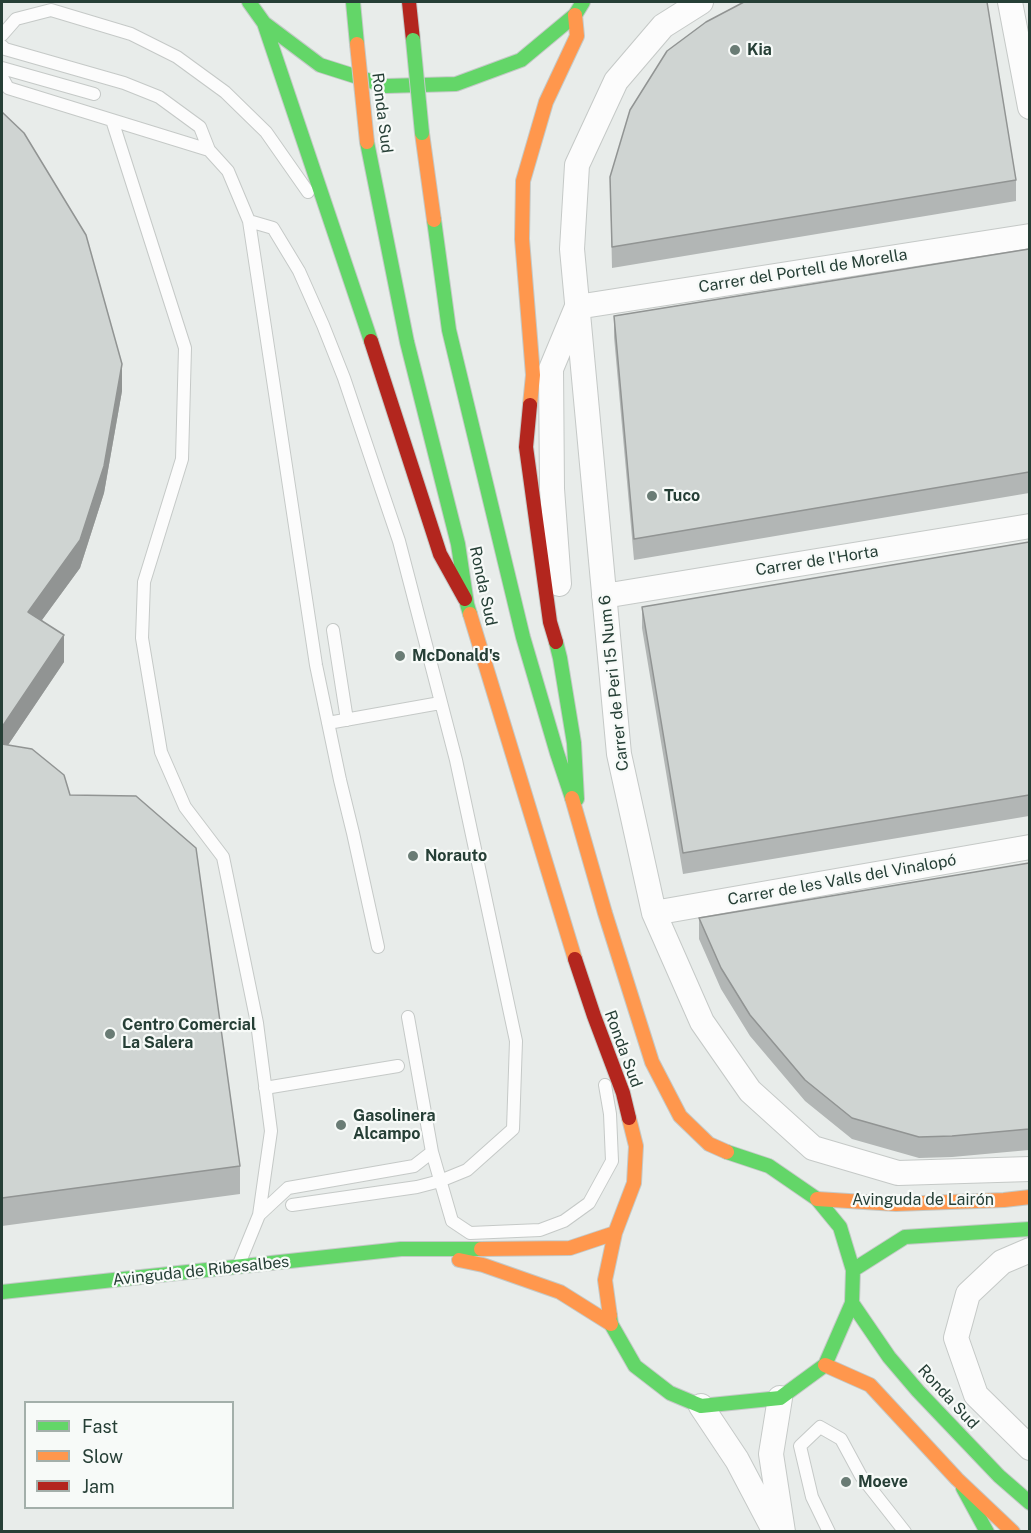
<!DOCTYPE html>
<html>
<head>
<meta charset="utf-8">
<style>
	body { margin:0 }
	#map { position:relative; width:1031px; height:1533px; overflow:hidden; background:#e8ecea; font-family:"Public Sans",sans-serif }
	canvas { display:block }
	.frame { position:absolute; inset:0; border:3px solid #263f36; pointer-events:none }
	.legend { position:absolute; left:24px; top:1401px; width:210px; height:108px; box-sizing:border-box; background:#f7faf8; border:2px solid #a3afaa; margin:0; padding:8px 10px; list-style:none; font-size:18px; color:#263f36 }
	.legend li { display:flex; align-items:center; gap:12px; height:30px }
	.legend b { width:30px; border:2px solid #a3afaa }
</style>
</head>
<body>
<div id="map">
<canvas width="1031" height="1533"></canvas>
<div class="frame"></div>
<ul class="legend">
<li><b style="height:8px;background:#63d668"></b>Fast</li>
<li><b style="height:8px;background:#ff974d"></b>Slow</li>
<li><b style="height:8px;background:#b3261e"></b>Jam</li>
</ul>
</div>
<script>
const ctx = document.querySelector('canvas').getContext('2d');
ctx.lineJoin = 'round';
function toPath(rows) {
  const path = new Path2D();
  for (const r of rows) {
    path.moveTo(r[0], r[1]);
    for (let i = 2; i < r.length; i += 2) path.lineTo(r[i], r[i + 1]);
  }
  return path;
}
function strokePath(path, color, width, dash) {
  ctx.strokeStyle = color;
  ctx.lineWidth = width;
  ctx.lineCap = dash ? 'butt' : 'round';
  ctx.setLineDash(dash || []);
  ctx.stroke(path);
}
function fill(path, color) {
  ctx.fillStyle = color;
  ctx.fill(path, 'evenodd');
}
function drawText(font, color, halo, rows, align = 'center') {
  ctx.font = font + ' "Public Sans",sans-serif';
  ctx.lineWidth = 4.5;
  ctx.setLineDash([]);
  ctx.textBaseline = 'middle';
  ctx.strokeStyle = halo;
  ctx.fillStyle = color;
  for (const [text, x, y, turn = 0] of rows) {
    ctx.save();
    ctx.translate(x, y);
    ctx.rotate((+turn || 0) * Math.PI / 180);
    ctx.textAlign = isNaN(turn) ? turn : align;
    if (halo) ctx.strokeText(text, 0, 0);
    ctx.fillText(text, 0, 0);
    ctx.restore();
  }
}
const lane = toPath([
	[2,35,16,19,51,10,131,34,177,57,225,92,266,132,308,192],
	[2,46,5,49,124,83,159,97,200,127,209,150,228,171,249,221,316,665,340,780,353,833,378,947],
	[2,68,94,94],
	[2,77,8,88,209,150],
	[112,120,185,348,182,459,144,582,142,638,161,752,185,807,223,857,257,1023,271,1131,259,1215,239,1264],
	[249,221,273,228,299,271,323,325,344,378,381,488,399,541,456,760,516,1041,513,1129,467,1170,440,1181,417,1187,292,1205],
	[333,630,347,720],
	[328,723,440,703],
	[265,1088,398,1066],
	[432,1152,452,1221,470,1233,540,1230,564,1221,589,1203,612,1161,610,1114,605,1085],
	[259,1215,288,1188,414,1166,432,1152,408,1017],
	[829,1532,812,1497,800,1446,820,1427,841,1439,861,1476,905,1532]
]);
const street = toPath([
	[701,2,663,26,616,81,577,165,572,249,619,754,654,913,702,1022,750,1091,813,1148,898,1173,1030,1169],
	[1010,2,1030,107],
	[577,307,1030,236],
	[559,584,552,489,551,369,576,309],
	[604,596,1030,526],
	[654,913,1030,847],
	[1030,1250,1002,1262,968,1294,956,1338,976,1395,1030,1448],
	[780,1398,771,1454,783,1532],
	[701,1406,737,1460,775,1532]
]);
const fast = toPath([
	[249,2,264,23,371,341],
	[353,2,357,44],
	[264,23,320,65,386,86,456,84,521,60,575,15,583,2],
	[367,142,407,342,458,544,467,604,470,614],
	[434,220,449,330,523,637,557,753,572,798],
	[556,642,560,658,574,743,577,799],
	[853,1270,905,1237,1030,1229],
	[2,1292,401,1249,481,1249],
	[852,1303,889,1357,918,1391,999,1476,1030,1503],
	[610,1316,611,1324,635,1366,670,1393,701,1406,780,1398,825,1365,852,1303,853,1270,840,1227,817,1199,769,1166,727,1152],
	[963,1488,987,1532]
]);
const slow = toPath([
	[422,133,434,220],
	[530,405,533,375,522,239,523,181,546,102,577,36,575,15],
	[470,614,575,959],
	[572,798,605,913,652,1062,680,1116,709,1144,727,1152],
	[817,1199,896,1204,1004,1200,1030,1197],
	[481,1249,570,1248,615,1233],
	[459,1260,483,1265,560,1292,611,1324],
	[610,1316,605,1280,615,1233,634,1183,636,1146,629,1118],
	[825,1365,870,1385,957,1479,1013,1532]
]);
const jam = toPath([
	[409,2,413,40],
	[371,341,440,554,465,599],
	[530,405,526,447,550,622,556,642],
	[575,959,594,1016,623,1093,629,1118]
]);
const fastBridge = toPath([
	[413,40,422,133]
]);
const slowBridge = toPath([
	[357,44,367,142]
]);
const wall = toPath([
	[2,112,122,391,104,493,80,568,42,620,64,662,8,745,70,795,240,1166,240,1194,2,1226],
	[610,177,1016,180,1016,201,612,268],
	[1029,249,1029,493,634,560,614,337,614,316],
	[1029,542,1029,816,683,874,642,628,642,607],
	[1029,863,1029,1150,952,1157,919,1158,852,1139,805,1101,750,1036,721,989,699,939,699,918]
]);
const shadedWall = toPath([
	[122,364,122,391,104,493,80,568,28,639,28,612],
	[64,635,64,662,2,754,2,727]
]);
const building = toPath([
	[744,2,987,2,1016,180,612,247,610,177,630,110,667,51,706,22,744,2],
	[2,112,24,133,86,235,122,364,104,466,80,540,28,612,64,635,2,727,2,112],
	[1029,249,1029,472,634,539,614,316,1029,249],
	[1029,542,1029,795,683,853,642,607,1029,542],
	[2,744,32,749,64,775,70,795,136,796,196,848,240,1166,2,1198,2,744],
	[1029,863,1029,1129,952,1136,919,1137,852,1118,805,1080,750,1015,721,968,699,918,1029,863]
]);
const markers = [
	[735,50,6,"#6a7c75"],
	[652,496,6,"#6a7c75"],
	[400,656,6,"#6a7c75"],
	[413,856,6,"#6a7c75"],
	[110,1034,6,"#6a7c75"],
	[341,1125,6,"#6a7c75"],
	[846,1482,6,"#6a7c75"]
];
const poiNames = [
	["Kia",747,50],
	["Tuco",664,496],
	["McDonald's",412,656],
	["Norauto",425,856],
	["Centro Comercial",122,1025],
	["La Salera",122,1043],
	["Gasolinera",353,1116],
	["Alcampo",353,1134],
	["Moeve",858,1482]
];
const streetNames = [
	["Ronda Sud",382,113,83],
	["Carrer del Portell de Morella",803,271,-9],
	["Carrer de l'Horta",817,561,-9],
	["Ronda Sud",483,586,78],
	["Carrer de Peri 15 Num 6",614,683,-96],
	["Carrer de les Valls del Vinalopó",842,880,-10],
	["Ronda Sud",623,1049,70],
	["Avinguda de Lairón",923,1200],
	["Avinguda de Ribesalbes",201,1271,-6],
	["Ronda Sud",948,1397,47]
];
strokePath(lane, '#c5c9c7', 14);
strokePath(street, '#c5c9c7', 26);
strokePath(fast, '#c4c9c7', 16);
strokePath(slow, '#c4c9c7', 16);
strokePath(jam, '#c4c9c7', 16);
strokePath(lane, '#fcfcfc', 12);
strokePath(street, '#fcfcfc', 24);
strokePath(fast, '#63d668', 14);
strokePath(slow, '#ff974d', 14);
strokePath(jam, '#b3261e', 14);
strokePath(fastBridge, '#c3cac8', 16, []);
strokePath(slowBridge, '#c3cac8', 16, []);
strokePath(fastBridge, '#63d668', 14);
strokePath(slowBridge, '#ff974d', 14);
fill(wall, '#b2b6b5');
fill(shadedWall, '#919493');
fill(building, '#cfd4d2');
strokePath(building, '#919493', 1.5);
for (const [x, y, r, color] of markers) {
  const dot = new Path2D();
  dot.arc(x, y, r, 0, 2 * Math.PI);
  ctx.fillStyle = color;
  ctx.fill(dot);
  strokePath(dot, '#f7faf8', 2);
}
drawText('bold 16px', '#263f36', '#f7faf8', poiNames, 'left');
drawText('16px', '#263f36', '#f7faf8', streetNames);
</script>
</body>
</html>
